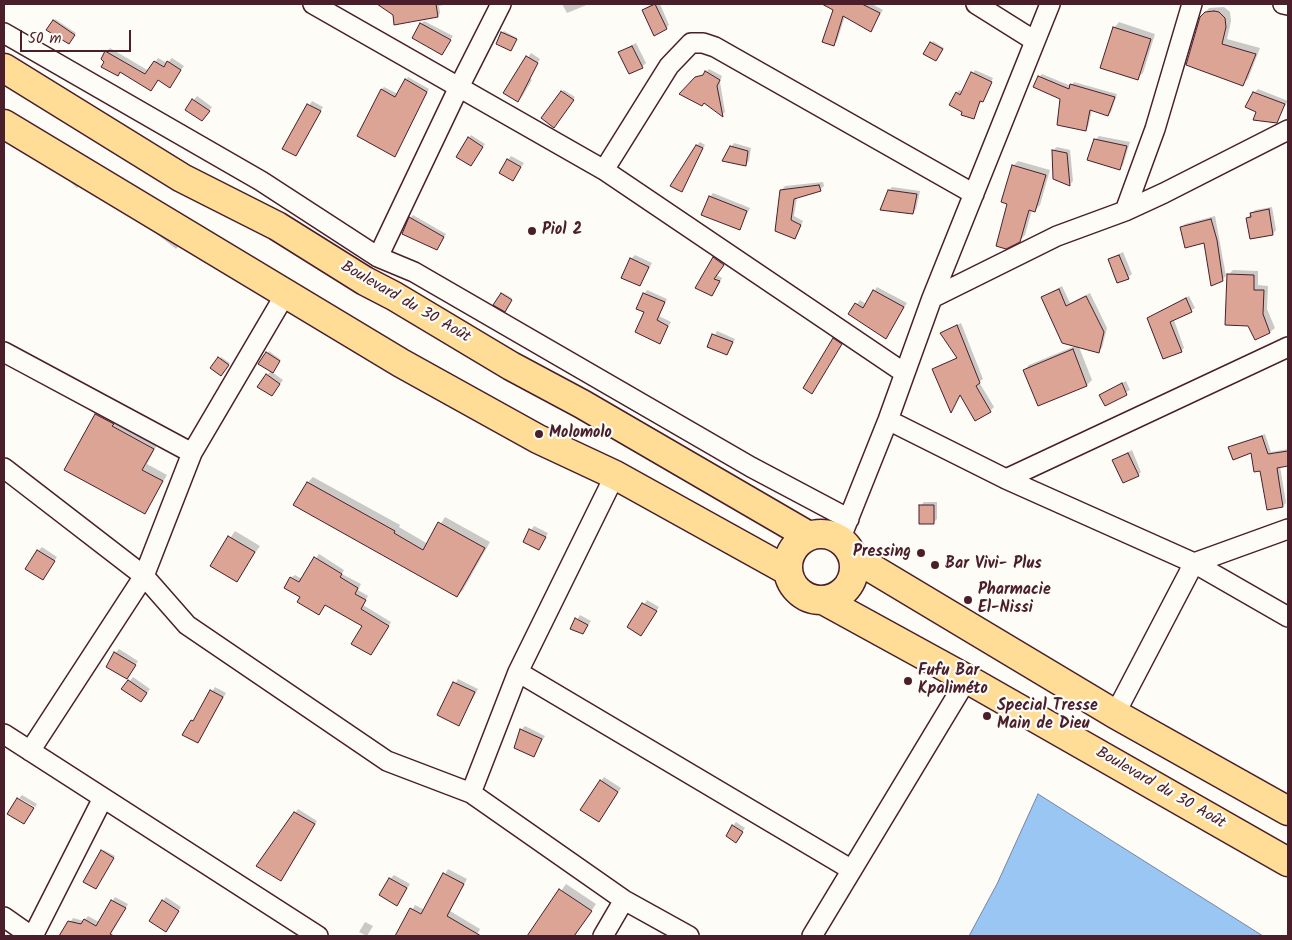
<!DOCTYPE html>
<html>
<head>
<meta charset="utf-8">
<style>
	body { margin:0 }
	#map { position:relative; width:1292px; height:940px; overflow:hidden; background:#fdfcf7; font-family:Kalam,sans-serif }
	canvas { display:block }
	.frame { position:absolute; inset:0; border:5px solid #4a1f2b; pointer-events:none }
	.scale { position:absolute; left:20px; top:30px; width:111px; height:22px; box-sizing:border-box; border:2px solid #4a1f2b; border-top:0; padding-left:6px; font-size:15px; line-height:18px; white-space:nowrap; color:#4a1f2b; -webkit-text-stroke:4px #fdfcf7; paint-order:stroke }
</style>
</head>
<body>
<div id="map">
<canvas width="1292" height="940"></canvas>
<div class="frame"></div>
<div class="scale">50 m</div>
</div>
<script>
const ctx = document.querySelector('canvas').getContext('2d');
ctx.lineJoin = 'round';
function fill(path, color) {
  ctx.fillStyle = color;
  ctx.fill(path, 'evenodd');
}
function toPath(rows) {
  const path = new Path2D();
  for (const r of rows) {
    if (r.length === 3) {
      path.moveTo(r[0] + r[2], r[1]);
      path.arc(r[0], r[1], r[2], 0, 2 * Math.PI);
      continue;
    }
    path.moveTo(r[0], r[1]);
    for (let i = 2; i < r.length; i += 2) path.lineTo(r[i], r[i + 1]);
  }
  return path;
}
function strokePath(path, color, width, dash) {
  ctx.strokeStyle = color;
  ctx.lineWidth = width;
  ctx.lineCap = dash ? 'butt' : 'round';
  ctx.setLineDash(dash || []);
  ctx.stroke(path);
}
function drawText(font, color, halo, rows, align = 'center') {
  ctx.font = font + ' Kalam,sans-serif';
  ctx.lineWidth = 4.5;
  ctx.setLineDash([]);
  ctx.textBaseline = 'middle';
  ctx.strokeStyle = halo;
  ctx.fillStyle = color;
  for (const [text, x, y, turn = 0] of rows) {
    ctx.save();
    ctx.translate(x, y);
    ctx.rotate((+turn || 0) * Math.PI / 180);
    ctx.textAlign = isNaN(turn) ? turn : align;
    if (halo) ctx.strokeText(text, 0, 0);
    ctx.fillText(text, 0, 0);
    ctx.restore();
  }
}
const water = toPath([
	[1038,794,1263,936,969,936,997,884,1038,794]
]);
const shadow = toPath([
	[380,4,449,4,439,6,440,13,438,16,394,14],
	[562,4,589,4,567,13],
	[652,4,660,4,669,25,666,28,643,10],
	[837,4,872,4,883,10,870,30,845,16,837,41,834,44],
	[1224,7,1230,12,1231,21,1227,39,1260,48,1248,79,1242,84,1204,14,1209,8],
	[55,19,76,33,70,41,48,29],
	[424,21,453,36,442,53,421,24],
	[1119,22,1155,34,1143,73,1137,78,1114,28],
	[504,31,517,38,512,48,502,33],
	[933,41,944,48,937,58,925,53],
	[636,43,646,63,642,67,619,52],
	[110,48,149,71,158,58,167,63,172,58,184,66,170,86,158,79,121,71,118,75,106,61,106,52],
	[531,53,540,59,529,78,532,80,523,95,520,99,505,93],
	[709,69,722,76,720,82,725,112,722,115,705,102,681,93],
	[975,70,993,78,973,118,957,93,959,90,963,92],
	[1042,74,1071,86,1074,82,1117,94,1111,112,1108,115,1092,110,1088,127,1085,130,1062,98,1039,77],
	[408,77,429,89,395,155,358,136,382,89,384,87,398,94],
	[1258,89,1288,101,1274,123,1255,119,1258,111,1254,93],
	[564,90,575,97,557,124,562,92],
	[197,96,212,107,205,116,186,110],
	[312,101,323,107,296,155,284,148],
	[471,135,485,144,473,161,469,138],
	[1099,136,1130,142,1123,165,1119,169,1095,140],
	[700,142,705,145,682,190,697,145],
	[734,143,751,148,749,161,745,165,731,147],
	[1057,147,1070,150,1073,181,1070,184,1054,178,1053,150],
	[511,156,524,163,513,179,508,160],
	[1018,161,1050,170,1040,205,1035,210,1032,210,1025,235,1019,241,1009,203,1013,166],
	[68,175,82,183,77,188,66,178],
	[823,182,824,186,820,190,797,197,794,216,803,221,795,238,782,190,785,186],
	[892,187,920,191,916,209,913,213,889,190],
	[713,193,750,208,739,228,710,197],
	[1272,207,1276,230,1273,234,1247,218,1255,210],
	[413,215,446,234,439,245,410,218],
	[1215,216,1226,276,1222,280,1205,242,1181,228,1185,224],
	[144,224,179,246,176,249],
	[1123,252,1132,274,1128,277,1109,259],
	[717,254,727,261,717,275,722,278,712,295,714,258],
	[635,255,652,263,640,285,631,259],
	[1233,270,1258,271,1258,285,1268,286,1267,309,1275,328,1270,332,1228,275],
	[1062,286,1070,303,1090,293,1107,328,1102,348,1098,351,1079,347,1092,380,1087,385,1039,405,1024,371,1029,365,1075,346,1042,297],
	[877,287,907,303,886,337,850,314,860,300,866,304],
	[647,290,667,299,659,316,671,322,660,342,646,312,644,294],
	[503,293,512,298,506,309,502,294],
	[1189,296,1195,308,1174,320,1184,348,1181,351,1149,318],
	[961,323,983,379,979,382,994,407,990,411,961,394,951,410,934,369,958,357,942,333],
	[717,331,735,339,727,354,709,346],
	[837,335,844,340,812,392,834,339],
	[269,351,281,360,272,372,283,380,275,391,267,375,271,371,260,364],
	[221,357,230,363,221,374,212,367],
	[1126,381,1130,390,1105,404,1101,395],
	[101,409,158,443,147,464,167,475,145,512,66,469,96,414],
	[1265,434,1271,452,1288,449,1288,464,1280,466,1286,503,1283,506,1252,451,1229,448],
	[1132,450,1141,472,1138,475,1114,460],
	[313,477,400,525,399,527,428,544,445,517,490,542,463,590,457,596,308,482],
	[924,502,937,502,937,519,933,523,920,506],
	[534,526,548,533,539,549,524,541],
	[235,531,260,546,236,580,212,565],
	[42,547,57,557,43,578,38,551],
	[319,554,344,570,342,574,361,584,358,590,368,596,363,605,391,622,374,650,364,625,326,604,318,614,304,585,292,577,295,575,302,579],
	[647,600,659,607,641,634,629,627],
	[580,615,591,621,583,633,572,628],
	[119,649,138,661,127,678,115,653],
	[133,677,150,689,144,697,123,689],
	[458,679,478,689,459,724,438,714],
	[215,687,226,693,198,742,192,721,196,718],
	[525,726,545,736,533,756,521,730],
	[604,777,621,788,602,817,601,781],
	[22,795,37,804,35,807,19,798],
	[298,809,317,821,284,876,258,866],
	[736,822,745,828,736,841,733,826],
	[104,850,115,856,97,887,102,851],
	[448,869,467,879,450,911,480,929,476,936,437,936,428,931,425,936,397,936,415,905,425,910],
	[394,875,410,884,400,900,390,879],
	[566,884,596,904,575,936,529,936],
	[115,897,128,904,110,936,69,936,63,933,73,918,84,921,88,916,99,922],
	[166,897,181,907,169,926,163,901],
	[365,922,373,926,367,936,359,932]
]);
const building = toPath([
	[377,4,436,4,438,17,394,25,393,15,377,4],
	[655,4,667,29,654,36,642,10,655,4],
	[822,4,862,4,880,13,871,32,843,16,834,46,822,42,833,10,822,4],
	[1214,11,1219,12,1225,18,1226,27,1222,44,1256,54,1243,86,1186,65,1200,17,1205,12,1214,11],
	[53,20,75,35,69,44,46,30,53,20],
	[420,23,451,40,442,55,412,38,420,23],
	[1113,27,1151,39,1138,80,1100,68,1113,27],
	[501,32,517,39,511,51,496,44,501,32],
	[930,42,943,49,936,61,923,54,930,42],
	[632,46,643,68,629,74,618,52,632,46],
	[105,51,145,74,154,61,164,67,167,61,181,70,170,88,158,80,151,91,120,72,118,76,101,67,104,62,101,59,105,51],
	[526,56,538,63,518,102,503,93,526,56],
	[705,71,720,80,717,86,723,117,704,103,702,106,679,94,695,77,703,75,705,71],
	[971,72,992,82,983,102,980,101,974,119,961,115,962,112,949,105,956,92,960,95,971,72],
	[1038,76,1069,89,1070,84,1115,97,1108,116,1090,110,1086,131,1057,125,1060,99,1033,87,1038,76],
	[405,79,427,92,395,157,357,136,381,89,395,97,405,79],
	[561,91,574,100,554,128,541,118,561,91],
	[1253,92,1285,104,1277,123,1253,120,1256,112,1245,107,1253,92],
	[192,99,210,111,202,121,185,110,192,99],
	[307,104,321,111,296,156,282,149,307,104],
	[468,137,483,147,471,166,456,157,468,137],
	[1094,139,1127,146,1120,170,1087,160,1094,139],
	[696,145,703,148,682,192,670,186,696,145],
	[730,146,748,151,746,166,722,161,730,146],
	[1052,150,1067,153,1070,186,1053,179,1052,150],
	[507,159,521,167,513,181,499,173,507,159],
	[1012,165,1046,175,1035,212,1029,210,1020,242,1006,249,996,246,1007,204,1001,202,1012,165],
	[819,185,821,191,794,199,791,220,801,225,795,239,775,231,780,190,819,185],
	[888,190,917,194,913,214,880,210,888,190],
	[709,196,747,211,740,230,701,215,709,196],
	[1269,209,1273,235,1250,239,1246,218,1251,217,1250,213,1269,209],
	[409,217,444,237,437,250,402,234,409,217],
	[1211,219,1217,240,1223,281,1211,286,1204,243,1185,248,1180,227,1211,219],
	[1119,255,1129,279,1117,283,1108,259,1119,255],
	[713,257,724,265,714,279,720,281,712,296,695,288,713,257],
	[630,258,649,267,640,286,621,278,630,258],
	[1227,274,1254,275,1254,290,1264,290,1263,314,1270,333,1255,340,1248,326,1225,325,1227,274],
	[1059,289,1066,306,1086,296,1104,332,1099,353,1062,343,1041,297,1059,289],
	[873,290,904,307,886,339,848,314,855,303,863,308,873,290],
	[501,293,512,300,505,312,493,305,501,293],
	[643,293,665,302,657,320,668,326,660,344,635,332,644,312,636,309,643,293],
	[1186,298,1192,312,1170,322,1182,352,1163,359,1147,318,1186,298],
	[957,325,980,383,976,386,991,412,975,421,960,395,951,413,932,369,957,358,940,333,957,325],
	[712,334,733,342,727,355,707,347,712,334],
	[833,338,842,344,812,394,803,388,833,338],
	[1073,349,1087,386,1038,406,1023,370,1073,349],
	[266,352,280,361,273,373,258,364,266,352],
	[218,357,229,365,221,376,210,368,218,357],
	[266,374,280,384,272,396,257,387,266,374],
	[1122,383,1127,395,1105,406,1099,395,1122,383],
	[95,414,114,424,112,426,154,449,142,470,163,481,145,514,64,470,95,414],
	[1262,436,1268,454,1288,451,1288,466,1277,468,1283,507,1267,510,1260,471,1254,472,1251,453,1233,460,1228,447,1262,436],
	[1128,453,1139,476,1123,483,1112,460,1128,453],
	[307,482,395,531,394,533,423,550,438,522,485,548,457,597,293,505,307,482],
	[919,505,934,505,934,524,919,524,919,505],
	[529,529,546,537,539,550,523,542,529,529],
	[228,536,255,552,237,582,210,566,228,536],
	[37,550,55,561,43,580,25,569,37,550],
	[314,557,342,574,340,577,358,588,355,594,366,600,361,609,389,626,371,655,351,644,362,626,325,605,319,615,297,602,300,597,284,588,290,577,299,582,314,557],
	[642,603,657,611,641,636,627,627,642,603],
	[575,618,588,625,583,634,570,629,575,618],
	[114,652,136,665,127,679,106,667,114,652],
	[128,680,147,693,141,702,121,689,128,680],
	[453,682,475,692,459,726,437,715,453,682],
	[210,690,223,697,198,743,182,735,191,720,193,721,210,690],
	[520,729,542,739,534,757,514,748,520,729],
	[600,780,618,792,599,822,580,810,600,780],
	[17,798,34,808,24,824,7,814,17,798],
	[294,812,315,824,281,881,256,866,294,812],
	[732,825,743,832,736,843,726,836,732,825],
	[101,850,114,858,96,889,83,882,101,850],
	[443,873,464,884,447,916,481,936,395,936,410,908,421,914,443,873],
	[389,878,407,888,397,906,379,895,389,878],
	[559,889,592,911,574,936,527,936,559,889],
	[111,900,126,908,110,934,114,936,59,936,68,921,81,924,84,919,96,926,111,900],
	[162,900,179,911,166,932,149,921,162,900]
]);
const minor = toPath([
	[313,4,604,170,903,372],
	[976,4,1035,41],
	[1283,4,1288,5],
	[4,33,261,181,378,257,414,272,751,467,849,519],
	[604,170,669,66,691,43,703,43,715,47,974,194],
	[1125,211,1155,129,1192,4],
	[378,257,458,89,501,4],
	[932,298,1057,236,1125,211,1164,193,1288,130],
	[4,352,192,453],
	[888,420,1006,479,1194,563,1288,617],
	[4,468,144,576,187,625,387,761,471,793,624,900,689,936],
	[1006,479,1288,347],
	[840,540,888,420,932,298,1050,4],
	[518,672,852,870],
	[1115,714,1194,563,1288,529],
	[4,734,318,936],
	[30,751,144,576,192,453,286,293],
	[471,793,518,672,615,475],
	[4,917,31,936],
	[33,936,103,798],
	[603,936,624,900],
	[812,936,967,679]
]);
const highway = toPath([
	[4,68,182,178,277,226,365,281,394,296,511,366,582,404,809,536],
	[4,124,401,363,538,439,615,475,788,571],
	[821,567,33],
	[853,557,1115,714,1288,811],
	[823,600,967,679,1288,862]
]);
const markers = [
	[532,231,5,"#4a1f2b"],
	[539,434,5,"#4a1f2b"],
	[921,553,5,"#4a1f2b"],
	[935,565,5,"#4a1f2b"],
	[968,600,5,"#4a1f2b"],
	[908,681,5,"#4a1f2b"],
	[987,716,5,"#4a1f2b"]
];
const poiNames = [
	["Piol 2",542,231],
	["Molomolo",549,434],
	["Pressing",911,553,"right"],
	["Bar Vivi- Plus",945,565],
	["Pharmacie",978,591],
	["El-Nissi",978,609],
	["Fufu Bar",918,672],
	["Kpaliméto",918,690],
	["Special Tresse",997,707],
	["Main de Dieu",997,725]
];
const streetNames = [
	["Boulevard du 30 Août",405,303,30],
	["Boulevard du 30 Août",1160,789,30]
];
fill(water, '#99c6f3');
strokePath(water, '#7983a3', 1);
fill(shadow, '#0003');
fill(building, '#dba495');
strokePath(building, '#4a1f2b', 1);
strokePath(minor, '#4a1f2b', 22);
strokePath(highway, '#4a1f2b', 31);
strokePath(minor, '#fdfcf7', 19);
strokePath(highway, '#ffdd96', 28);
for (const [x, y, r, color] of markers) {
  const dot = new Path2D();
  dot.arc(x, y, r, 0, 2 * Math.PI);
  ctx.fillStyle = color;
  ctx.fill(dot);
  strokePath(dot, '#fdfcf7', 2);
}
drawText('bold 16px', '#4a1f2b', '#fdfcf7', poiNames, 'left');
drawText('16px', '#4a1f2b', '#fdfcf7', streetNames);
</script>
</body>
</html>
